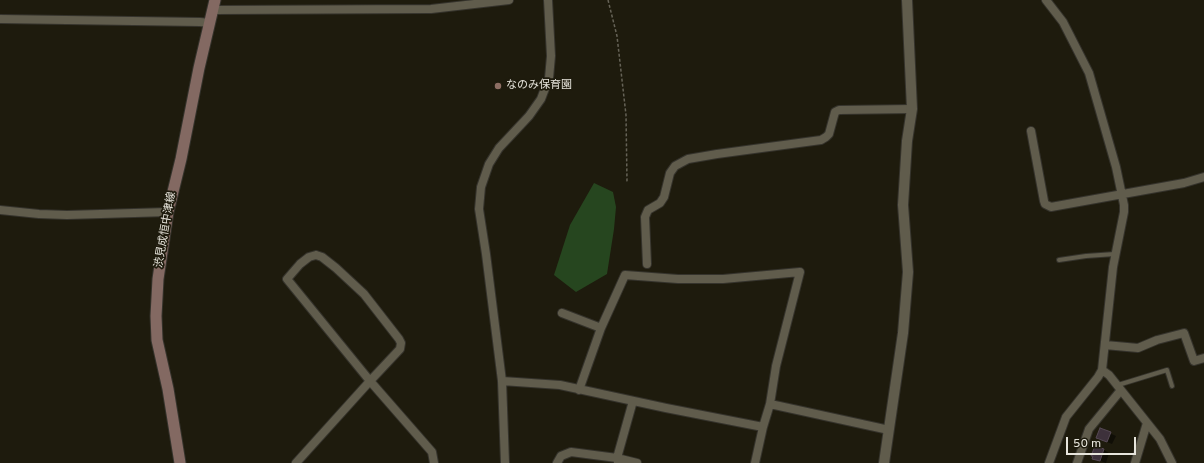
<!DOCTYPE html>
<html>
<head>
<meta charset="utf-8">
<style>
	body { margin:0 }
	#map { position:relative; width:1204px; height:463px; overflow:hidden; background:#1e1b0d; font-family:Overpass,sans-serif }
	canvas { display:block }
	.scale { position:absolute; left:1066px; top:437px; width:70px; height:18px; box-sizing:border-box; border:2px solid #e7e5dc; border-top:0; padding-left:5px; font-size:12px; line-height:14px; white-space:nowrap; color:#e7e5dc; -webkit-text-stroke:3px #1e1b0d; paint-order:stroke }
</style>
</head>
<body>
<div id="map">
<canvas width="1204" height="463"></canvas>
<div class="scale">50 m</div>
</div>
<script>
const ctx = document.querySelector('canvas').getContext('2d');
ctx.lineJoin = 'round';
function fill(path, color) {
  ctx.fillStyle = color;
  ctx.fill(path, 'evenodd');
}
function toPath(rows) {
  const path = new Path2D();
  for (const r of rows) {
    path.moveTo(r[0], r[1]);
    for (let i = 2; i < r.length; i += 2) path.lineTo(r[i], r[i + 1]);
  }
  return path;
}
function strokePath(path, color, width, dash) {
  ctx.strokeStyle = color;
  ctx.lineWidth = width;
  ctx.lineCap = dash ? 'butt' : 'round';
  ctx.setLineDash(dash || []);
  ctx.stroke(path);
}
function drawText(font, color, halo, rows, align = 'center') {
  ctx.font = font + ' Overpass,"Noto Sans JP",sans-serif';
  ctx.lineWidth = 3.5;
  ctx.setLineDash([]);
  ctx.textBaseline = 'middle';
  ctx.strokeStyle = halo;
  ctx.fillStyle = color;
  for (const [text, x, y, turn = 0] of rows) {
    ctx.save();
    ctx.translate(x, y);
    ctx.rotate((+turn || 0) * Math.PI / 180);
    ctx.textAlign = isNaN(turn) ? turn : align;
    if (halo) ctx.strokeText(text, 0, 0);
    ctx.fillText(text, 0, 0);
    ctx.restore();
  }
}
const green = toPath([
	[594,183,613,192,616,207,614,229,607,274,576,292,554,275,570,225]
]);
const shadow = toPath([
	[1101,429,1116,436,1112,444,1097,438],
	[1087,445,1104,450,1109,453,1106,463,1093,458,1095,449]
]);
const building = toPath([
	[1100,428,1111,432,1107,442,1096,438,1100,428],
	[1095,446,1104,449,1100,461,1092,459,1093,456,1091,456,1095,446]
]);
const path = toPath([
	[608,0,617,36,626,115,627,182]
]);
const service = toPath([
	[1059,260,1086,256,1115,254],
	[1118,385,1167,370,1172,386]
]);
const minor = toPath([
	[1046,0,1063,22,1089,73,1116,167,1124,205,1124,212,1113,267,1102,370,1098,377,1066,417,1049,463],
	[213,10,431,9,509,0],
	[0,19,200,22,210,23],
	[1031,131,1044,201,1045,204,1051,207,1184,183,1204,177],
	[0,210,39,214,67,215,168,212],
	[316,255,322,257,336,268,364,294,399,339,401,343,400,349,370,381,287,279,300,264,309,257,316,255],
	[647,264,645,217,648,210,660,203,664,197,670,173,675,166,688,159,717,154,821,140,826,137,829,134,835,112,839,110,912,109],
	[562,313,601,328],
	[1105,345,1138,348,1157,340,1184,333,1194,361,1204,358],
	[1102,370,1109,375,1160,439,1172,463],
	[502,381,560,385,666,408,763,427],
	[579,390,601,328,625,275,678,279,723,279,800,272,776,366,770,404,763,427,755,463],
	[770,404,889,430],
	[618,462,617,458,633,401],
	[296,463,370,381,432,452,434,463],
	[505,463,502,381,486,254,479,209,481,187,489,164,499,148,529,116,541,99,549,78,551,56,548,0],
	[557,463,561,456,571,452,617,458,637,463],
	[1077,463,1089,429,1121,390],
	[1135,463,1147,423]
]);
const tertiary = toPath([
	[884,463,903,333,908,272,903,205,907,141,912,109,907,0]
]);
const secondary = toPath([
	[180,463,168,389,157,340,156,316,158,279,168,212,181,159,199,68,215,0]
]);
const markers = [
	[498,86,4,"#8d6e63"]
];
const poiNames = [
	["なのみ保育園",506,86]
];
const streetNames = [
	["渋見成恒中津線",166,230,-80]
];
fill(green, '#26461f');
fill(shadow, '#0007');
fill(building, '#3d313b');
strokePath(building, '#564954', 1);
strokePath(service, '#35332c', 6);
strokePath(minor, '#35332c', 10);
strokePath(tertiary, '#35332c', 12);
strokePath(secondary, '#35332c', 13);
strokePath(path, '#666357', 1.5, [3, 2]);
strokePath(service, '#605c4c', 4);
strokePath(minor, '#605c4c', 8);
strokePath(tertiary, '#605c4c', 10);
strokePath(secondary, '#836962', 11);
for (const [x, y, r, color] of markers) {
  const dot = new Path2D();
  dot.arc(x, y, r, 0, 2 * Math.PI);
  ctx.fillStyle = color;
  ctx.fill(dot);
  strokePath(dot, '#1e1b0d', 1.5);
}
drawText('11px', '#e7e5dc', '#1e1b0d', poiNames, 'left');
drawText('11px', '#e7e5dc', '#1e1b0d', streetNames);
</script>
</body>
</html>
